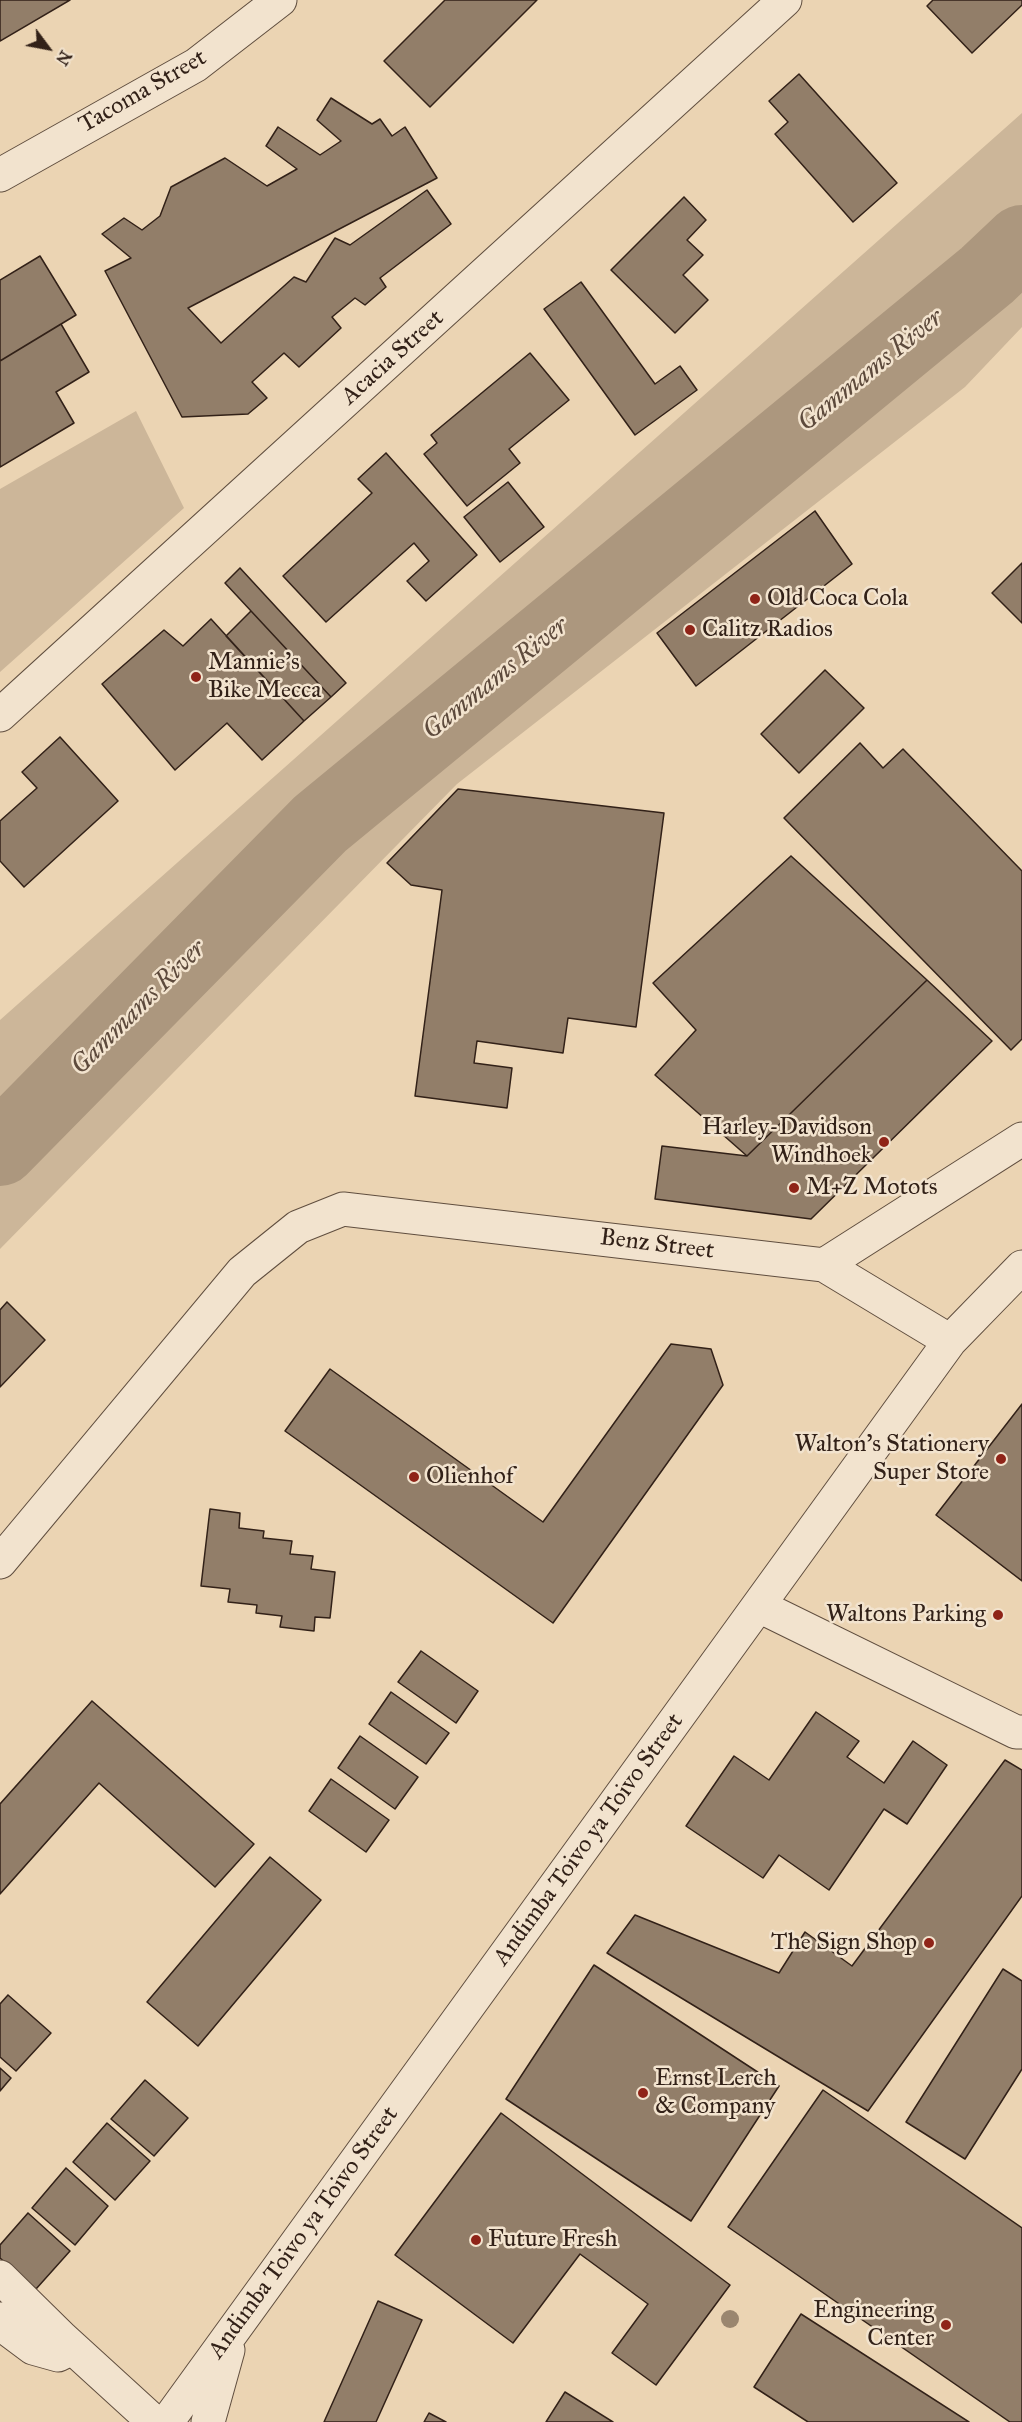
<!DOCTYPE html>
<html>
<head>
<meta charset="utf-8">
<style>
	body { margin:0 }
	#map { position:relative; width:1022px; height:2422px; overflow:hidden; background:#ebd4b3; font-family:"IM FELL Great Primer",serif }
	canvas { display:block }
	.north { position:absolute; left:18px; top:18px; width:60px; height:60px; -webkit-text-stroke:4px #f2e3ce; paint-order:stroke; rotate:122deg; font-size:16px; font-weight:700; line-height:24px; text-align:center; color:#322118 }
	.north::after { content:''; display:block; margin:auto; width:21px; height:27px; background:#322118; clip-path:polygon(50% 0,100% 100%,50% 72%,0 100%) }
</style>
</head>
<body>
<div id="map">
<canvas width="1022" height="2422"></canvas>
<div class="north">N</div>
</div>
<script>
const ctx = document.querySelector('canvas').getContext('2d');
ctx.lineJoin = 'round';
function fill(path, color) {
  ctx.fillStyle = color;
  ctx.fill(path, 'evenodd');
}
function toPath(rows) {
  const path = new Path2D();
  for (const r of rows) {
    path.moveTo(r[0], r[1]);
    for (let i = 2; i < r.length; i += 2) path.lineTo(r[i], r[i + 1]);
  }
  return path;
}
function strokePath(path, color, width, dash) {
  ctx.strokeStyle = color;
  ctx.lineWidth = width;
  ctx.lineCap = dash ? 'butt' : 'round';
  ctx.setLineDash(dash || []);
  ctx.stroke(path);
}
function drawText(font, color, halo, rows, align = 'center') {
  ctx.font = font + ' "IM FELL Great Primer",serif';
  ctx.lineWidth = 5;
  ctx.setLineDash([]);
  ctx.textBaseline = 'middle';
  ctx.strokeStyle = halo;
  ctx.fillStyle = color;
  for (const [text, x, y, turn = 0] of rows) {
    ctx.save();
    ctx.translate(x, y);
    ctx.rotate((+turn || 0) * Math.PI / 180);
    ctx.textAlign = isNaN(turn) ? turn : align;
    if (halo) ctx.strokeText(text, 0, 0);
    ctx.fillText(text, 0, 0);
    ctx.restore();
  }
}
const green = toPath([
	[1022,113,1022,327,965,387,457,784,0,1249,0,1020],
	[136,411,184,508,0,672,0,489]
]);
const river = toPath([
	[0,1149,320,824,987,275,1022,242]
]);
const building = toPath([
	[0,0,70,0,0,41,0,0],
	[445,0,537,0,430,107,384,61,445,0],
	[933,0,1022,0,1022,5,972,53,927,6,933,0],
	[799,74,897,183,853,222,775,134,788,122,769,101,799,74],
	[331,98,372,124,380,119,392,136,405,127,437,178,188,308,221,343,294,277,306,282,335,238,350,245,427,190,451,224,380,278,386,287,365,305,355,298,332,317,341,328,299,367,284,353,252,382,267,398,248,414,182,417,105,271,131,258,102,234,124,218,142,230,160,216,171,187,225,158,267,186,297,169,266,146,278,127,320,155,341,141,317,120,331,98],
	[684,197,706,220,687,240,703,255,683,275,708,300,675,333,611,270,684,197],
	[40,256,76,315,0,361,0,280,40,256],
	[581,282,655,384,680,366,697,390,635,435,544,309,581,282],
	[61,324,89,372,56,392,74,423,0,467,0,361,61,324],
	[530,353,569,400,509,449,520,463,467,506,424,454,437,443,431,435,530,353],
	[386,453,477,555,426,601,407,581,429,561,414,543,326,622,283,576,372,493,358,479,386,453],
	[508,482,544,527,500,562,464,517,508,482],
	[815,511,852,564,696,686,657,633,815,511],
	[1022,563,1022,623,992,593,1022,563],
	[240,568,346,683,331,697,225,583,240,568],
	[251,611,331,697,304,721,226,636,251,611],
	[211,619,304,721,262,760,227,723,175,770,102,684,164,630,183,646,211,619],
	[825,670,864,708,799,773,761,734,825,670],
	[60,737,118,801,24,887,0,861,0,821,37,788,22,772,60,737],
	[860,743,883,768,903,749,1022,871,1022,1039,1011,1050,784,818,860,743],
	[458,789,664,813,636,1027,568,1018,563,1053,477,1041,474,1063,512,1068,507,1108,415,1096,442,890,411,885,387,863,458,789],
	[791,856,927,980,747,1156,655,1075,696,1030,653,983,791,856],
	[927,980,992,1041,811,1219,655,1199,662,1146,747,1156,927,980],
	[7,1302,45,1340,0,1387,0,1310,7,1302],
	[671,1344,711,1349,723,1385,553,1623,285,1431,330,1369,543,1522,671,1344],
	[1022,1404,1022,1581,936,1515,1022,1404],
	[210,1509,240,1513,239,1528,264,1531,263,1538,292,1541,290,1554,313,1556,311,1569,335,1572,330,1618,315,1617,314,1631,280,1627,282,1616,256,1613,257,1605,228,1602,230,1589,201,1586,210,1509],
	[421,1651,478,1691,456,1723,398,1682,421,1651],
	[391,1692,449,1733,426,1764,369,1724,391,1692],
	[92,1701,254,1844,215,1887,99,1783,0,1894,0,1804,92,1701],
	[816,1712,859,1741,847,1757,884,1783,913,1741,947,1765,907,1824,884,1809,829,1890,779,1855,763,1878,686,1826,734,1756,769,1780,816,1712],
	[360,1736,418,1777,395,1809,338,1768,360,1736],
	[1005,1760,1022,1770,1022,1896,868,2111,607,1953,635,1915,779,1973,805,1932,852,1966,1005,1760],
	[331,1779,389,1820,366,1852,309,1811,331,1779],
	[270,1857,321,1900,198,2046,147,2002,270,1857],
	[594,1965,779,2086,691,2221,506,2099,594,1965],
	[1003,1969,1022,1981,1022,2069,965,2159,906,2122,1003,1969],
	[8,1995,51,2033,16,2071,0,2057,0,2004,8,1995],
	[0,2068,11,2078,0,2091,0,2068],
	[145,2080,188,2118,154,2156,111,2119,145,2080],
	[823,2090,1022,2228,1022,2422,1010,2422,728,2227,823,2090],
	[501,2113,730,2285,656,2385,612,2353,648,2304,580,2254,513,2343,395,2255,501,2113],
	[107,2123,150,2161,115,2200,73,2162,107,2123],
	[66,2168,108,2206,75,2245,32,2208,66,2168],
	[28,2213,70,2251,36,2289,0,2258,0,2245,28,2213],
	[378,2301,422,2320,376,2422,324,2422,378,2301],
	[801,2314,969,2422,808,2422,754,2387,801,2314],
	[565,2392,613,2422,546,2422,565,2392],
	[429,2413,446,2422,424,2422,429,2413]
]);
const minor = toPath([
	[0,175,196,65,280,0],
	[0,715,785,0],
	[824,1265,1022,1139],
	[0,1562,242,1272,298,1227,343,1209,824,1265,950,1341],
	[759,1606,1016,1732,1022,1732],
	[0,2277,62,2338,154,2422],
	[0,2319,9,2330,33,2348,58,2355,72,2348],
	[167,2422,950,1341,1022,1267],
	[208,2422,228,2350]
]);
const trees = [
	[730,2319]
];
const markers = [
	[755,599,6,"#8f2418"],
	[690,630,6,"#8f2418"],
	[196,677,6,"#8f2418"],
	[884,1142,6,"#8f2418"],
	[794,1188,6,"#8f2418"],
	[1001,1459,6,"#8f2418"],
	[414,1477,6,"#8f2418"],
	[998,1615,6,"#8f2418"],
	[929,1943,6,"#8f2418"],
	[643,2093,6,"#8f2418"],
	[476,2240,6,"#8f2418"],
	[946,2325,6,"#8f2418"]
];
const streetNames = [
	["Tacoma Street",143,92,-30],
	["Acacia Street",393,358,-42],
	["Benz Street",657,1245,7],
	["Andimba Toivo ya Toivo Street",589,1840,-54],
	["Andimba Toivo ya Toivo Street",304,2233,-54]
];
const poiNames = [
	["Old Coca Cola",767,599],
	["Calitz Radios",702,630],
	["Mannie's",208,663],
	["Bike Mecca",208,691],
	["Harley-Davidson",872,1128,"right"],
	["Windhoek",872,1156,"right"],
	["M+Z Motots",806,1188],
	["Walton's Stationery",989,1445,"right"],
	["Super Store",989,1473,"right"],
	["Olienhof",426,1477],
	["Waltons Parking",986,1615,"right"],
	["The Sign Shop",917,1943,"right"],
	["Ernst Lerch",655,2079],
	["& Company",655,2107],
	["Future Fresh",488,2240],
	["Engineering",934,2311,"right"],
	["Center",934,2339,"right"]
];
const waterNames = [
	["Gammams River",871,371,-39],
	["Gammams River",496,679,-39],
	["Gammams River",139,1008,-45]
];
fill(green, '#ccb699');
strokePath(river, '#ac977e', 74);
fill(building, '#927e69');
strokePath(building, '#322118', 1.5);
strokePath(minor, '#604e3f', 35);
strokePath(minor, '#f2e3ce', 33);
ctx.fillStyle = '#9a866f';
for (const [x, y] of trees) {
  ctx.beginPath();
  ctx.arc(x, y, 9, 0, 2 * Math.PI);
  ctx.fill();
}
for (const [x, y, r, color] of markers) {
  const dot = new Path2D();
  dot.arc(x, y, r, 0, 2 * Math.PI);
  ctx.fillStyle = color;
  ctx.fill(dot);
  strokePath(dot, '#f2e3ce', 2);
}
drawText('24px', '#322118', '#f2e3ce', streetNames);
drawText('24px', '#322118', '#f2e3ce', poiNames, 'left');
drawText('italic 26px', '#5d4a3c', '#f2e3ce', waterNames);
</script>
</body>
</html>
